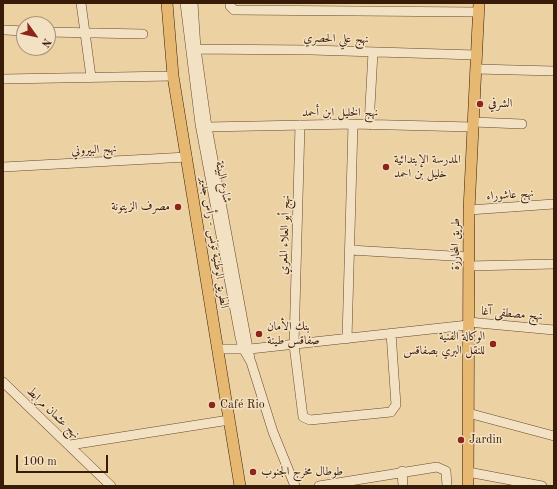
<!DOCTYPE html>
<html>
<head>
<meta charset="utf-8">
<style>
	body { margin:0 }
	#map { position:relative; width:557px; height:489px; overflow:hidden; background:#ecd1a3; font-family:"Old Standard TT",serif }
	canvas { display:block }
	.frame { position:absolute; inset:0; border:4px solid #391c07; pointer-events:none }
	.north { position:absolute; left:16px; top:16px; width:40px; height:40px; box-sizing:border-box; background:#f3e1c3; border:1px solid #a99278; border-radius:50%; rotate:123deg; font-size:11px; font-weight:700; line-height:16px; text-align:center; color:#391c07 }
	.north::after { content:''; display:block; margin:auto; width:14px; height:18px; background:#8f2418; clip-path:polygon(50% 0,100% 100%,50% 72%,0 100%) }
	.scale { position:absolute; left:16px; top:455px; width:92px; height:18px; box-sizing:border-box; border:2px solid #391c07; border-top:0; padding-left:5px; font-size:12px; line-height:14px; white-space:nowrap; color:#391c07; -webkit-text-stroke:3px #f3e1c3; paint-order:stroke }
</style>
</head>
<body>
<div id="map">
<canvas width="557" height="489"></canvas>
<div class="frame"></div>
<div class="north">N</div>
<div class="scale">100 m</div>
</div>
<script>
const ctx = document.querySelector('canvas').getContext('2d');
ctx.lineJoin = 'round';
function toPath(rows) {
  const path = new Path2D();
  for (const r of rows) {
    path.moveTo(r[0], r[1]);
    for (let i = 2; i < r.length; i += 2) path.lineTo(r[i], r[i + 1]);
  }
  return path;
}
function strokePath(path, color, width, dash) {
  ctx.strokeStyle = color;
  ctx.lineWidth = width;
  ctx.lineCap = dash ? 'butt' : 'round';
  ctx.setLineDash(dash || []);
  ctx.stroke(path);
}
function drawText(font, color, halo, rows, align = 'center') {
  ctx.font = font + ' "Old Standard TT",Amiri,serif';
  ctx.lineWidth = 3;
  ctx.setLineDash([]);
  ctx.textBaseline = 'middle';
  ctx.strokeStyle = halo;
  ctx.fillStyle = color;
  for (const [text, x, y, turn = 0] of rows) {
    ctx.save();
    ctx.translate(x, y);
    ctx.rotate((+turn || 0) * Math.PI / 180);
    ctx.textAlign = isNaN(turn) ? turn : align;
    if (halo) ctx.strokeText(text, 0, 0);
    ctx.fillText(text, 0, 0);
    ctx.restore();
  }
}
const minor = toPath([
	[81,3,91,77],
	[185,3,200,124,240,337,243,348,251,362,273,432,295,486],
	[193,3,196,49,207,127,250,359],
	[230,3,230,6,234,10,479,12],
	[5,30,24,31],
	[48,32,143,34],
	[191,49,311,50,476,55],
	[476,69,554,71],
	[3,79,173,76],
	[473,122,522,124],
	[300,125,294,345,303,417,310,420,391,412,393,409,396,405,391,333],
	[369,125,373,52],
	[207,127,353,124,472,127],
	[3,167,187,157],
	[469,210,554,204],
	[350,250,469,257],
	[469,266,554,264],
	[468,322,554,330],
	[347,339,353,124],
	[218,349,250,349,468,325],
	[3,382,111,486],
	[468,413,554,436],
	[70,445,229,420],
	[402,471,403,486],
	[468,472,542,486],
	[319,486,437,467,446,471,447,486]
]);
const major = toPath([
	[167,3,173,76,240,486],
	[468,486,469,210,479,3]
]);
const markers = [
	[480,104,4,"#8f2418"],
	[386,167,4,"#8f2418"],
	[178,207,4,"#8f2418"],
	[259,334,4,"#8f2418"],
	[493,344,4,"#8f2418"],
	[212,405,4,"#8f2418"],
	[461,440,4,"#8f2418"],
	[253,472,4,"#8f2418"]
];
const streetNames = [
	["نهج علي الحصري",336,39,1],
	["نهج الخليل ابن أحمد",340,113],
	["نهج البيروني",94,150,-3],
	["شارع البيئة",223,182,79],
	["نهج عاشوراء",510,195,-4],
	["نهج أبو العلاء المعري",285,235,-88],
	["الطريق الوطنية تونس - رأس جدير",214,243,81],
	["طريق المحارزة",456,244,-90],
	["نهج مصطفى آغا",512,314,5],
	["نهج عثمان مرابط",53,413,44]
];
const poiNames = [
	["الشرفي",488,104],
	["المدرسة الإبتدائية",394,160],
	["خليل بن احمد",394,174],
	["مصرف الزيتونة",170,207,"right"],
	["بنك الأمان",267,327],
	["صفاقس طينة",267,341],
	["الوكالة الفنية",485,337,"right"],
	["للنقل البري بصفاقس",485,351,"right"],
	["Café Rio",220,405],
	["Jardin",469,440],
	["طوطال مخرج الجنوب",261,472]
];
strokePath(minor, '#66492e', 10);
strokePath(major, '#391c07', 12);
strokePath(minor, '#f3e1c3', 9);
strokePath(major, '#e6b872', 11);
for (const [x, y, r, color] of markers) {
  const dot = new Path2D();
  dot.arc(x, y, r, 0, 2 * Math.PI);
  ctx.fillStyle = color;
  ctx.fill(dot);
  strokePath(dot, '#f3e1c3', 1.5);
}
drawText('12px', '#391c07', '#f3e1c3', streetNames);
drawText('12px', '#391c07', '#f3e1c3', poiNames, 'left');
</script>
</body>
</html>
